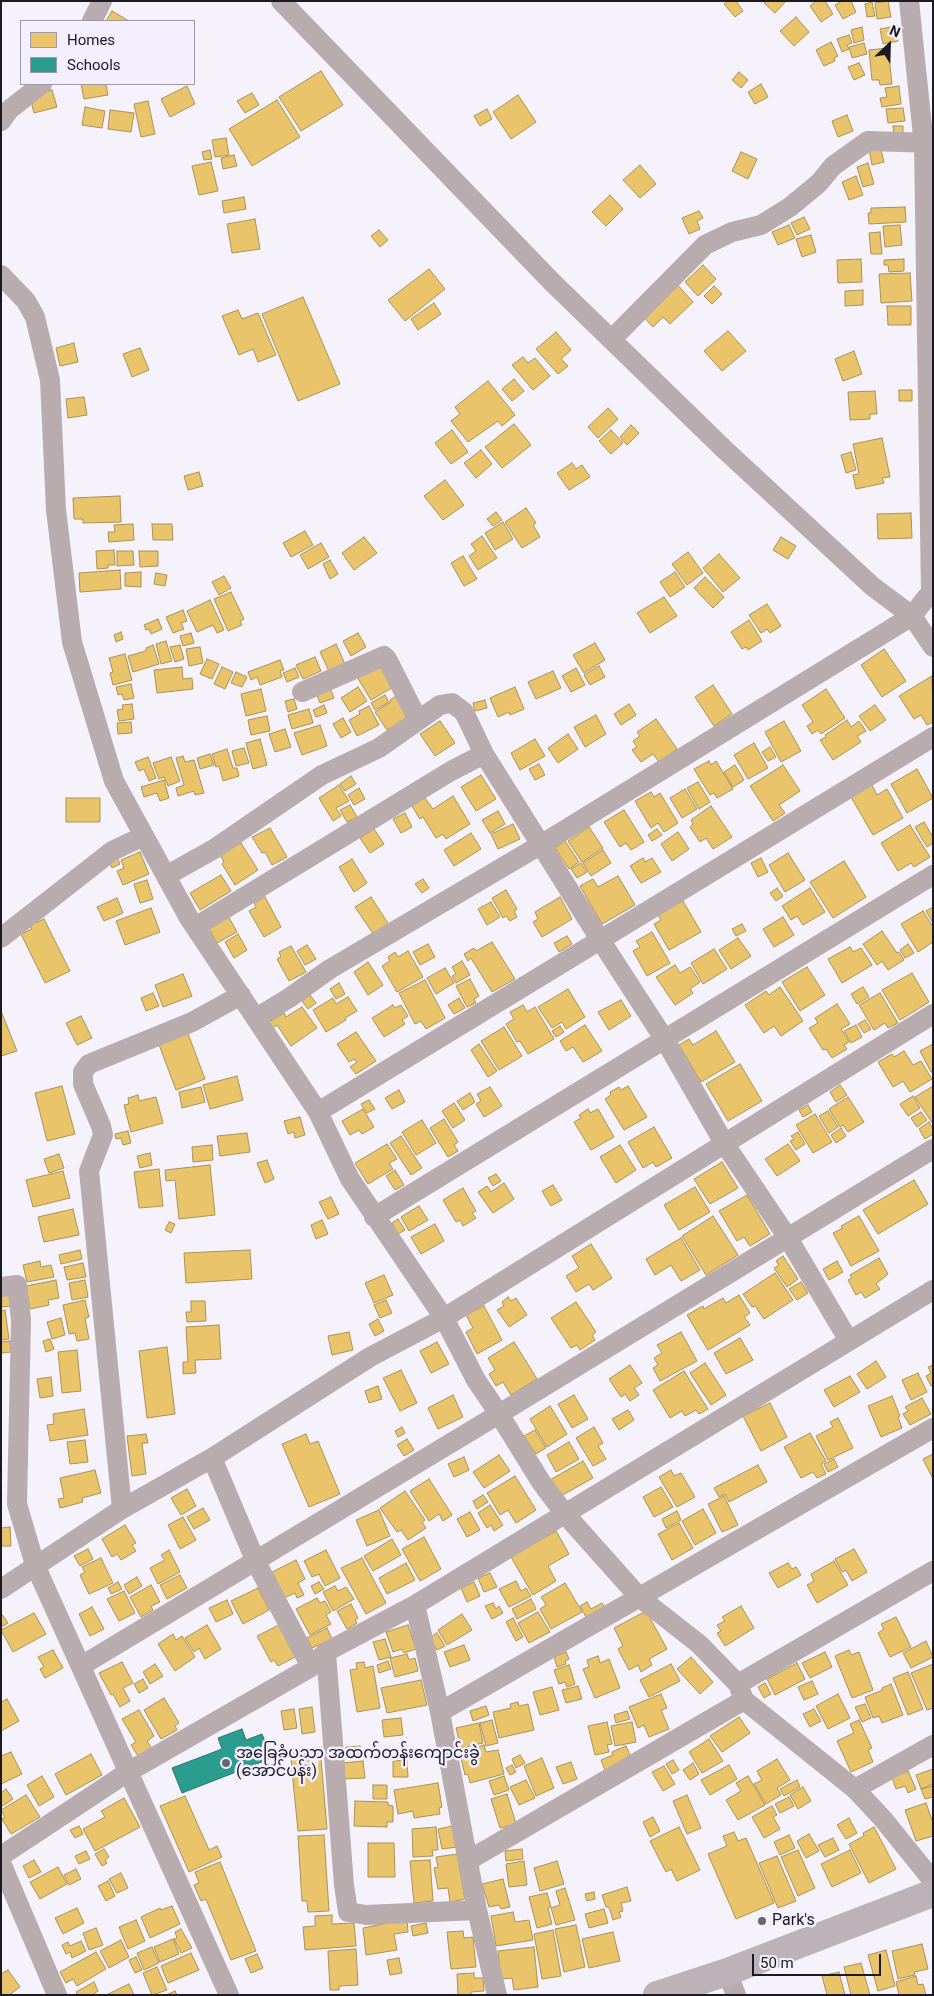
<!DOCTYPE html>
<html>
<head>
<meta charset="utf-8">
<style>
	body { margin:0 }
	#map { position:relative; width:934px; height:1996px; overflow:hidden; background:#f5f2fc; font-family:Roboto,sans-serif }
	canvas { display:block }
	.frame { position:absolute; inset:0; border:2px solid #1b1922; pointer-events:none }
	.legend { position:absolute; left:20px; top:20px; width:175px; height:65px; box-sizing:border-box; background:#f4efff; border:1px solid #9d99a7; margin:0; padding:6px 9px; list-style:none; font-size:15px; color:#1b1922 }
	.legend li { display:flex; align-items:center; gap:10px; height:25px }
	.legend b { width:25px; border:1px solid #9d99a7 }
	.north { position:absolute; left:864px; top:20px; width:50px; height:50px; -webkit-text-stroke:4px #f4efff; paint-order:stroke; rotate:24deg; font-size:14px; font-weight:700; line-height:20px; text-align:center; color:#1b1922 }
	.north::after { content:''; display:block; margin:auto; width:18px; height:22px; background:#1b1922; clip-path:polygon(50% 0,100% 100%,50% 72%,0 100%) }
	.scale { position:absolute; left:752px; top:1954px; width:129px; height:22px; box-sizing:border-box; border:2px solid #1b1922; border-top:0; padding-left:6px; font-size:15px; line-height:18px; white-space:nowrap; color:#1b1922; -webkit-text-stroke:4px #f4efff; paint-order:stroke }
</style>
</head>
<body>
<div id="map">
<canvas width="934" height="1996"></canvas>
<div class="frame"></div>
<ul class="legend">
<li><b style="height:14px;background:#e9c46a"></b>Homes</li>
<li><b style="height:14px;background:#2a9d8f"></b>Schools</li>
</ul>
<div class="north">N</div>
<div class="scale">50 m</div>
</div>
<script>
const ctx = document.querySelector('canvas').getContext('2d');
ctx.lineJoin = 'round';
function fill(path, color) {
  ctx.fillStyle = color;
  ctx.fill(path, 'evenodd');
}
function toPath(rows) {
  const path = new Path2D();
  for (const r of rows) {
    path.moveTo(r[0], r[1]);
    for (let i = 2; i < r.length; i += 2) path.lineTo(r[i], r[i + 1]);
  }
  return path;
}
function strokePath(path, color, width, dash) {
  ctx.strokeStyle = color;
  ctx.lineWidth = width;
  ctx.lineCap = dash ? 'butt' : 'round';
  ctx.setLineDash(dash || []);
  ctx.stroke(path);
}
function drawText(font, color, halo, rows, align = 'center') {
  ctx.font = font + ' Roboto,"Noto Sans Myanmar",sans-serif';
  ctx.lineWidth = 5;
  ctx.setLineDash([]);
  ctx.textBaseline = 'middle';
  ctx.strokeStyle = halo;
  ctx.fillStyle = color;
  for (const [text, x, y, turn = 0] of rows) {
    ctx.save();
    ctx.translate(x, y);
    ctx.rotate((+turn || 0) * Math.PI / 180);
    ctx.textAlign = isNaN(turn) ? turn : align;
    if (halo) ctx.strokeText(text, 0, 0);
    ctx.fillText(text, 0, 0);
    ctx.restore();
  }
}
const homes = toPath([
	[728,1,736,1,743,11,735,17,724,4,728,1],
	[766,1,786,1,775,13,764,3,766,1],
	[816,1,825,1,833,14,821,22,810,6,816,1],
	[842,1,851,1,856,12,843,19,835,5,842,1],
	[888,1,891,17,877,19,875,3,888,1],
	[872,2,875,16,867,17,865,4,872,2],
	[112,11,129,21,106,21,112,11],
	[796,17,809,32,794,46,780,31,796,17],
	[896,26,898,41,883,44,880,29,896,26],
	[862,27,864,40,854,43,851,30,862,27],
	[849,35,852,43,847,45,849,49,842,52,837,39,849,35],
	[831,42,838,56,834,58,835,61,824,66,816,50,831,42],
	[864,43,867,54,852,58,849,47,864,43],
	[888,48,892,84,880,85,879,80,872,80,869,50,888,48],
	[859,63,865,75,854,80,848,67,859,63],
	[321,71,343,105,301,131,279,97,321,71],
	[739,72,748,80,741,88,732,80,739,72],
	[81,84,106,84,108,95,84,99,81,84],
	[761,84,768,97,755,104,748,92,761,84],
	[187,86,195,104,170,117,161,99,187,86],
	[899,86,901,104,882,107,880,98,887,97,885,88,899,86],
	[52,90,57,107,34,113,31,101,36,94,52,90],
	[252,93,259,105,245,113,237,101,252,93],
	[518,95,536,122,511,139,493,112,518,95],
	[277,100,300,137,252,166,229,129,277,100],
	[148,101,155,134,141,137,134,104,148,101],
	[85,107,105,111,102,128,82,125,85,107],
	[903,108,905,121,888,123,886,109,903,108],
	[487,109,492,119,480,126,474,116,487,109],
	[110,110,134,113,131,132,108,129,110,110],
	[847,115,853,131,838,137,832,121,847,115],
	[893,126,903,126,903,135,894,135,893,126],
	[226,138,229,155,215,157,212,140,226,138],
	[880,146,884,162,872,165,869,149,880,146],
	[210,150,212,159,204,160,202,152,210,150],
	[741,152,757,159,748,179,732,171,741,152],
	[234,155,237,166,223,169,221,158,234,155],
	[211,162,218,191,199,195,192,166,211,162],
	[868,163,874,184,863,187,857,167,868,163],
	[640,165,656,184,640,198,623,180,640,165],
	[856,176,863,195,849,200,842,182,856,176],
	[610,195,623,209,606,226,592,212,610,195],
	[244,197,246,209,224,213,222,201,244,197],
	[905,207,906,222,869,224,868,213,871,213,871,208,905,207],
	[699,211,703,218,697,221,700,229,689,234,682,218,699,211],
	[804,217,810,229,797,235,791,223,804,217],
	[255,219,260,249,232,253,227,224,255,219],
	[789,225,795,238,778,245,772,232,789,225],
	[900,225,902,245,885,247,883,226,900,225],
	[379,230,388,240,380,247,371,236,379,230],
	[880,232,882,254,871,254,869,233,880,232],
	[811,235,816,252,802,257,796,239,811,235],
	[861,259,862,282,838,283,837,260,861,259],
	[904,259,904,271,889,272,888,265,884,265,884,260,904,259],
	[703,265,716,279,698,296,685,282,703,265],
	[429,269,445,289,405,321,388,300,429,269],
	[910,273,912,301,881,303,879,274,910,273],
	[674,281,693,302,670,324,663,317,653,327,640,313,674,281],
	[714,286,722,294,712,304,704,296,714,286],
	[863,290,863,305,845,306,845,291,863,290],
	[303,297,340,384,298,401,262,314,303,297],
	[434,303,441,314,418,330,411,319,434,303],
	[887,306,911,306,911,325,888,325,887,306],
	[238,310,242,319,258,313,276,355,258,362,253,349,239,355,222,316,238,310],
	[728,331,746,351,722,371,704,351,728,331],
	[556,332,571,350,561,359,568,366,558,374,536,349,556,332],
	[74,343,78,362,60,366,56,348,74,343],
	[140,348,149,370,132,377,123,354,140,348],
	[854,351,862,374,843,381,835,359,854,351],
	[523,357,528,363,535,358,550,376,533,390,512,365,523,357],
	[514,379,524,391,512,401,502,389,514,379],
	[488,381,515,415,502,426,498,421,468,442,451,421,460,414,455,407,488,381],
	[899,390,912,390,912,401,899,401,899,390],
	[875,391,877,414,870,414,870,419,850,420,848,392,875,391],
	[84,397,87,415,68,418,66,399,84,397],
	[608,408,618,419,598,438,588,427,608,408],
	[514,424,531,445,502,468,485,447,514,424],
	[631,425,639,433,627,445,620,437,631,425],
	[452,430,468,452,451,464,435,443,452,430],
	[611,430,623,443,611,454,599,441,611,430],
	[882,438,890,477,882,478,884,483,856,489,853,475,859,474,853,444,882,438],
	[481,450,492,464,476,478,464,463,481,450],
	[851,452,856,470,846,473,841,455,851,452],
	[572,463,576,469,582,465,590,477,569,490,557,473,572,463],
	[199,472,203,486,188,490,184,476,199,472],
	[445,480,464,505,443,520,424,496,445,480],
	[120,496,121,522,83,523,83,519,74,519,73,498,120,496],
	[526,508,536,523,533,525,540,537,522,548,505,522,526,508],
	[496,512,502,520,493,526,487,519,496,512],
	[911,513,912,538,878,539,877,514,911,513],
	[503,522,513,539,495,550,485,533,503,522],
	[133,524,134,540,109,542,108,532,115,532,114,525,133,524],
	[152,524,172,524,173,540,153,540,152,524],
	[305,531,313,545,291,557,283,543,305,531],
	[482,536,497,558,478,570,469,556,476,551,471,544,482,536],
	[364,537,377,553,354,570,342,553,364,537],
	[781,537,796,546,788,559,773,550,781,537],
	[321,543,329,557,308,569,300,555,321,543],
	[114,550,115,565,108,565,108,568,97,569,96,551,114,550],
	[117,551,133,551,134,565,117,566,117,551],
	[139,551,158,551,158,566,140,567,139,551],
	[688,552,703,573,687,585,672,564,688,552],
	[719,554,740,578,723,592,703,568,719,554],
	[463,556,477,579,464,586,451,563,463,556],
	[330,560,338,574,330,579,323,564,330,560],
	[120,570,121,589,80,592,79,573,120,570],
	[141,572,141,587,125,586,125,573,141,572],
	[675,572,685,587,670,597,660,582,675,572],
	[156,573,167,575,165,586,154,584,156,573],
	[224,576,231,588,219,595,212,582,224,576],
	[705,577,724,597,713,608,694,588,705,577],
	[231,592,244,619,240,621,242,625,228,631,214,599,231,592],
	[664,597,677,616,650,633,637,613,664,597],
	[210,600,224,630,217,633,213,625,197,632,187,611,210,600],
	[767,604,781,626,770,633,767,629,761,633,749,615,767,604],
	[183,610,187,621,181,623,184,629,173,633,166,617,183,610],
	[158,619,162,629,151,634,149,629,146,630,144,625,158,619],
	[749,620,762,641,748,650,746,647,742,649,731,632,749,620],
	[121,632,123,639,116,642,114,635,121,632],
	[191,633,194,643,183,646,180,636,191,633],
	[358,633,366,647,351,656,343,641,358,633],
	[166,641,172,661,161,664,156,644,166,641],
	[595,643,605,660,584,673,573,655,595,643],
	[336,644,345,664,329,671,320,652,336,644],
	[153,645,159,664,133,672,128,656,146,651,146,648,153,645],
	[180,645,184,659,175,662,170,647,180,645],
	[200,647,203,663,189,666,186,649,200,647],
	[884,649,906,681,882,697,861,665,884,649],
	[125,654,132,680,113,685,110,673,113,672,109,658,125,654],
	[315,657,321,671,303,679,296,665,315,657],
	[207,659,219,664,212,679,200,674,207,659],
	[280,660,284,670,280,671,282,677,260,685,257,677,251,680,248,672,280,660],
	[381,662,395,686,371,700,357,677,381,662],
	[599,666,605,677,590,685,584,675,599,666],
	[182,667,183,679,192,678,193,689,157,693,154,670,182,667],
	[222,667,233,672,225,689,214,684,222,667],
	[295,668,299,677,287,682,283,673,295,668],
	[576,668,585,685,571,692,562,676,576,668],
	[553,671,561,688,536,699,528,682,553,671],
	[236,672,247,677,242,687,231,683,236,672],
	[932,676,933,722,927,725,921,715,914,719,899,696,932,676],
	[131,684,134,698,124,700,122,694,118,695,116,687,131,684],
	[713,685,732,714,714,726,695,697,713,685],
	[358,687,367,701,350,712,341,698,358,687],
	[515,687,524,709,510,715,509,712,498,717,490,698,515,687],
	[330,688,334,698,320,703,316,693,330,688],
	[261,689,266,711,246,716,241,694,261,689],
	[826,689,845,718,821,734,818,730,812,734,807,726,813,722,802,705,826,689],
	[399,694,412,715,387,730,375,712,391,702,390,700,399,694],
	[385,695,389,702,375,710,371,703,385,695],
	[294,699,297,709,288,712,285,701,294,699],
	[485,700,487,708,475,711,473,703,485,700],
	[132,704,134,719,119,721,117,710,123,709,122,705,132,704],
	[629,704,636,715,621,725,614,714,629,704],
	[324,705,327,713,316,717,313,710,324,705],
	[875,705,886,720,870,731,859,716,875,705],
	[369,706,379,725,357,736,349,720,360,714,359,711,369,706],
	[309,709,313,723,292,729,288,715,309,709],
	[596,715,606,734,585,747,574,727,596,715],
	[267,716,270,731,251,735,248,720,267,716],
	[343,718,351,732,341,738,333,724,343,718],
	[656,719,677,749,659,762,653,754,641,762,632,750,637,747,633,741,640,736,637,732,656,719],
	[847,720,851,727,859,721,866,731,857,736,861,742,833,760,820,740,826,737,825,735,847,720],
	[440,721,455,743,435,756,420,734,440,721],
	[784,721,801,751,781,762,765,732,784,721],
	[131,722,132,733,118,734,117,723,131,722],
	[320,725,327,746,302,755,294,733,320,725],
	[285,729,291,747,275,752,269,734,285,729],
	[568,734,578,749,558,763,548,748,568,734],
	[260,739,267,765,253,769,246,743,260,739],
	[535,739,545,756,520,770,511,753,535,739],
	[754,743,768,768,748,779,734,755,754,743],
	[770,747,776,757,768,761,762,752,770,747],
	[244,748,249,763,236,766,232,751,244,748],
	[227,749,233,768,237,768,239,776,223,781,219,766,216,767,212,754,227,749],
	[210,754,214,765,200,769,197,758,210,754],
	[183,756,185,762,194,760,204,793,195,795,194,791,178,796,176,788,184,785,176,758,183,756],
	[148,757,156,778,149,781,144,769,139,771,135,762,148,757],
	[171,757,180,781,168,786,164,777,159,779,153,763,171,757],
	[709,761,711,765,716,761,733,789,717,798,714,793,710,795,694,769,709,761],
	[539,764,545,775,535,780,529,769,539,764],
	[735,765,744,780,733,787,724,772,735,765],
	[783,765,800,791,779,805,785,813,773,821,750,786,783,765],
	[917,769,933,798,907,813,891,784,917,769],
	[481,775,496,799,476,811,461,787,481,775],
	[351,776,356,784,345,791,340,784,351,776],
	[164,780,169,798,160,801,157,793,144,797,141,787,164,780],
	[698,782,710,802,699,809,687,788,698,782],
	[339,785,349,801,336,808,341,816,333,821,319,798,339,785],
	[872,785,877,795,887,789,903,818,873,835,851,797,872,785],
	[359,788,365,799,354,805,348,795,359,788],
	[685,789,697,809,682,818,670,798,685,789],
	[651,792,654,797,660,793,678,823,664,832,658,823,651,828,635,801,651,792],
	[453,796,470,824,446,839,443,834,436,838,423,817,420,819,412,806,425,798,433,809,453,796],
	[66,798,100,798,100,822,66,822,66,798],
	[350,805,357,817,347,822,340,810,350,805],
	[711,806,732,837,713,849,706,838,700,842,690,827,693,824,691,820,711,806],
	[624,810,644,842,631,850,626,843,620,847,604,822,624,810],
	[498,811,505,824,490,833,482,820,498,811],
	[405,813,412,827,401,833,393,819,405,813],
	[924,822,933,837,933,843,927,847,915,827,924,822],
	[513,824,520,839,498,849,491,834,513,824],
	[910,825,930,857,914,867,911,863,898,871,881,843,910,825],
	[589,827,603,848,582,862,568,841,589,827],
	[270,828,287,857,272,865,265,852,262,853,252,837,270,828],
	[374,829,384,844,370,853,360,838,374,829],
	[657,829,662,835,652,841,648,835,657,829],
	[678,832,689,849,672,861,661,844,678,832],
	[471,833,481,849,454,866,444,850,471,833],
	[565,841,579,862,569,869,555,848,565,841],
	[241,843,258,870,235,885,222,864,224,862,220,855,241,843],
	[603,850,611,863,591,876,583,863,603,850],
	[140,852,149,874,123,885,117,871,124,868,121,860,140,852],
	[788,853,805,880,785,892,769,865,788,853],
	[116,855,120,864,112,868,108,859,116,855],
	[643,858,645,862,652,858,661,872,641,883,630,866,643,858],
	[761,858,768,872,758,877,751,863,761,858],
	[352,859,367,883,354,892,339,867,352,859],
	[844,861,866,897,833,918,810,882,844,861],
	[581,863,587,872,577,878,571,869,581,863],
	[221,875,231,891,200,910,190,893,221,875],
	[618,876,635,905,602,924,580,886,593,879,598,887,618,876],
	[423,879,429,888,422,893,415,884,423,879],
	[147,880,153,899,140,903,134,884,147,880],
	[777,888,783,896,776,901,770,893,777,888],
	[810,888,825,912,803,925,797,916,791,920,782,906,810,888],
	[506,890,517,909,514,911,517,917,510,921,506,916,503,918,492,898,506,890],
	[265,897,281,927,264,937,249,911,256,907,254,903,265,897],
	[371,897,389,925,374,935,355,907,371,897],
	[560,897,572,919,542,937,533,922,538,919,535,912,560,897],
	[117,898,123,913,104,921,97,907,117,898],
	[683,901,701,932,669,950,654,924,661,920,658,915,683,901],
	[491,902,500,917,487,925,478,909,491,902],
	[933,907,933,923,926,911,933,907],
	[151,908,160,932,125,945,116,921,151,908],
	[923,911,933,927,933,942,918,952,901,924,923,911],
	[226,912,237,932,217,943,206,923,226,912],
	[783,917,794,935,774,947,763,929,783,917],
	[44,919,70,971,45,983,21,934,32,929,30,926,44,919],
	[742,924,746,931,736,936,732,929,742,924],
	[882,931,897,953,899,952,904,960,888,970,882,961,877,965,863,944,882,931],
	[652,932,670,963,647,976,633,951,640,947,636,941,652,932],
	[238,934,247,950,234,958,225,942,238,934],
	[567,936,572,944,559,952,554,943,567,936],
	[738,938,751,956,731,969,719,950,738,938],
	[492,942,515,979,492,992,471,958,468,961,464,954,474,948,476,951,492,942],
	[428,944,435,957,420,965,413,952,428,944],
	[908,944,914,953,905,958,900,950,908,944],
	[307,945,316,959,305,965,297,951,307,945],
	[291,946,306,972,289,981,277,959,281,957,279,952,291,946],
	[850,947,853,952,861,948,872,965,842,983,828,959,850,947],
	[714,949,727,969,703,984,691,963,714,949],
	[408,951,423,977,397,992,382,966,390,961,388,957,395,952,398,957,408,951],
	[462,961,470,975,456,983,452,976,456,974,452,967,462,961],
	[368,962,383,985,368,995,354,972,368,962],
	[675,965,680,973,690,967,700,982,690,989,693,993,675,1005,656,977,675,965],
	[807,967,825,995,800,1011,782,982,807,967],
	[445,968,454,983,436,994,427,978,445,968],
	[912,973,929,1002,900,1020,882,990,912,973],
	[183,974,192,996,163,1007,155,985,183,974],
	[470,979,479,996,474,999,476,1003,467,1007,456,986,470,979],
	[425,980,445,1018,426,1029,421,1021,415,1024,399,993,425,980],
	[339,983,345,994,336,999,330,989,339,983],
	[780,987,803,1021,781,1036,774,1026,764,1033,745,1005,766,991,769,995,780,987],
	[863,987,869,997,857,1004,851,994,863,987],
	[568,989,585,1017,566,1029,562,1022,552,1028,538,1007,568,989],
	[153,993,159,1006,146,1011,141,998,153,993],
	[880,993,898,1023,888,1028,885,1023,874,1030,859,1005,880,993],
	[310,995,316,1003,308,1009,302,1001,310,995],
	[348,997,357,1011,345,1018,346,1020,326,1032,313,1010,333,998,336,1004,348,997],
	[459,998,465,1008,454,1014,448,1005,459,998],
	[621,1000,631,1016,609,1030,598,1012,621,1000],
	[837,1004,850,1024,841,1029,849,1042,844,1045,847,1049,832,1058,826,1049,823,1050,809,1028,818,1023,815,1018,837,1004],
	[393,1005,395,1008,401,1005,408,1016,402,1020,405,1024,384,1037,372,1018,393,1005],
	[523,1005,527,1012,535,1007,554,1039,528,1054,520,1041,517,1042,506,1024,514,1019,510,1012,523,1005],
	[302,1007,317,1028,291,1046,277,1025,273,1028,269,1022,284,1013,286,1017,302,1007],
	[1,1011,17,1051,1,1056,1,1011],
	[81,1016,92,1038,77,1045,66,1023,81,1016],
	[865,1020,871,1029,864,1033,858,1024,865,1020],
	[585,1025,602,1051,583,1062,573,1047,566,1051,560,1041,585,1025],
	[856,1025,862,1037,851,1043,844,1031,856,1025],
	[560,1026,564,1032,556,1037,552,1031,560,1026],
	[504,1027,522,1056,499,1070,481,1041,504,1027],
	[187,1031,205,1079,176,1090,158,1042,187,1031],
	[716,1031,735,1062,701,1082,679,1045,689,1039,693,1045,716,1031],
	[356,1032,376,1061,356,1074,350,1067,357,1062,354,1059,349,1062,337,1044,356,1032],
	[479,1044,497,1071,488,1077,471,1050,479,1044],
	[933,1044,933,1071,931,1072,920,1051,933,1044],
	[904,1051,913,1065,921,1061,932,1079,910,1092,903,1081,893,1087,878,1062,892,1054,894,1057,904,1051],
	[740,1064,762,1101,728,1121,706,1084,740,1064],
	[237,1076,243,1100,210,1109,203,1085,237,1076],
	[840,1085,847,1095,836,1102,830,1092,840,1085],
	[62,1086,75,1134,47,1141,35,1093,62,1086],
	[628,1086,647,1117,624,1130,605,1099,611,1095,610,1092,619,1087,621,1090,628,1086],
	[933,1086,933,1124,915,1097,933,1086],
	[201,1087,205,1102,182,1108,179,1092,201,1087],
	[490,1087,502,1106,484,1117,476,1104,481,1101,477,1094,490,1087],
	[399,1090,405,1102,392,1109,385,1098,399,1090],
	[470,1093,475,1102,463,1110,457,1101,470,1093],
	[138,1095,139,1101,156,1097,163,1123,131,1132,124,1105,129,1104,128,1098,138,1095],
	[913,1096,920,1108,908,1116,900,1104,913,1096],
	[848,1097,864,1122,848,1132,843,1125,840,1127,829,1109,848,1097],
	[369,1100,375,1109,367,1113,361,1104,369,1100],
	[454,1103,465,1120,453,1128,442,1111,454,1103],
	[808,1105,812,1112,803,1117,799,1110,808,1105],
	[363,1109,374,1127,362,1134,359,1130,350,1135,342,1121,363,1109],
	[588,1109,590,1113,598,1109,614,1137,591,1150,574,1122,581,1118,579,1115,588,1109],
	[828,1111,838,1127,829,1133,819,1116,828,1111],
	[921,1112,927,1120,917,1127,911,1118,921,1112],
	[815,1114,832,1142,813,1153,796,1125,815,1114],
	[300,1117,305,1135,295,1138,294,1132,288,1134,284,1121,300,1117],
	[444,1119,458,1142,454,1145,458,1151,448,1157,430,1128,444,1119],
	[422,1120,436,1143,416,1155,402,1132,422,1120],
	[929,1122,933,1129,933,1134,925,1139,919,1129,929,1122],
	[654,1127,672,1158,656,1167,653,1162,643,1168,628,1142,654,1127],
	[841,1128,846,1136,836,1143,831,1135,841,1128],
	[128,1131,131,1143,123,1145,121,1138,116,1139,115,1134,128,1131],
	[798,1132,805,1144,796,1150,790,1141,794,1139,791,1136,798,1132],
	[247,1133,250,1152,220,1156,217,1136,247,1133],
	[401,1136,422,1168,411,1175,390,1143,401,1136],
	[387,1144,397,1159,389,1163,393,1169,368,1184,355,1163,387,1144],
	[788,1144,800,1161,777,1176,765,1159,788,1144],
	[212,1145,213,1160,193,1162,192,1147,212,1145],
	[620,1145,636,1170,616,1183,600,1157,620,1145],
	[150,1153,152,1165,140,1168,137,1156,150,1153],
	[59,1154,64,1168,49,1173,44,1159,59,1154],
	[267,1160,274,1179,265,1183,257,1163,267,1160],
	[722,1162,738,1188,710,1204,694,1179,722,1162],
	[210,1165,215,1215,179,1219,175,1180,166,1181,165,1170,210,1165],
	[159,1169,163,1206,139,1208,134,1172,159,1169],
	[395,1170,404,1185,395,1190,386,1176,395,1170],
	[63,1171,70,1198,33,1207,26,1180,63,1171],
	[496,1174,501,1181,493,1186,488,1178,496,1174],
	[914,1180,928,1204,878,1234,863,1210,914,1180],
	[504,1183,514,1199,493,1213,478,1192,487,1186,491,1192,504,1183],
	[553,1185,562,1200,551,1206,542,1191,553,1185],
	[695,1187,710,1212,679,1230,664,1205,695,1187],
	[463,1188,476,1211,472,1213,476,1218,463,1226,460,1220,456,1222,443,1200,463,1188],
	[747,1195,770,1234,750,1246,744,1237,737,1241,719,1211,747,1195],
	[331,1197,339,1214,328,1219,319,1202,331,1197],
	[419,1206,428,1220,409,1231,401,1217,419,1206],
	[73,1209,79,1235,44,1242,38,1217,73,1209],
	[713,1216,738,1255,706,1275,682,1236,713,1216],
	[859,1216,879,1251,851,1266,833,1233,843,1228,841,1226,859,1216],
	[398,1219,405,1230,398,1234,392,1223,398,1219],
	[322,1220,328,1234,316,1239,311,1225,322,1220],
	[169,1222,175,1224,171,1233,165,1230,169,1222],
	[435,1224,444,1241,421,1254,411,1237,435,1224],
	[681,1238,700,1270,681,1281,671,1265,655,1275,646,1259,681,1238],
	[591,1244,612,1278,593,1290,589,1284,576,1292,566,1276,579,1268,572,1256,591,1244],
	[80,1250,82,1259,61,1264,59,1255,80,1250],
	[250,1250,252,1279,186,1283,184,1253,250,1250],
	[783,1256,798,1279,787,1287,774,1268,779,1265,776,1261,783,1256],
	[879,1258,888,1274,876,1284,880,1289,865,1298,861,1292,856,1295,848,1280,852,1278,850,1275,879,1258],
	[40,1261,41,1267,51,1265,54,1277,27,1282,23,1265,40,1261],
	[837,1261,843,1272,829,1280,823,1269,837,1261],
	[83,1263,86,1277,67,1280,64,1267,83,1263],
	[775,1273,793,1300,764,1319,755,1306,752,1307,743,1294,775,1273],
	[384,1275,393,1295,374,1303,365,1283,384,1275],
	[56,1280,59,1298,48,1300,49,1305,30,1309,26,1286,56,1280],
	[85,1280,88,1297,72,1300,69,1283,85,1280],
	[801,1282,808,1293,797,1300,789,1289,801,1282],
	[1,1294,10,1294,11,1306,1,1307,1,1294],
	[739,1295,750,1313,744,1317,750,1325,708,1350,687,1315,703,1306,704,1309,723,1298,726,1303,739,1295],
	[508,1297,511,1301,516,1298,527,1315,509,1327,497,1310,504,1306,502,1302,508,1297],
	[85,1300,89,1317,85,1318,89,1339,77,1341,75,1333,69,1334,63,1305,85,1300],
	[386,1300,392,1313,380,1318,374,1305,386,1300],
	[191,1301,205,1301,206,1321,187,1322,186,1312,191,1312,191,1301],
	[576,1302,596,1332,592,1335,595,1340,580,1350,577,1345,571,1348,551,1318,576,1302],
	[484,1306,502,1340,477,1354,466,1332,473,1328,466,1315,484,1306],
	[5,1310,9,1339,1,1340,1,1311,5,1310],
	[61,1318,65,1335,52,1339,47,1322,61,1318],
	[378,1319,384,1331,375,1336,369,1324,378,1319],
	[219,1325,221,1359,195,1360,196,1373,183,1374,183,1362,188,1362,186,1327,219,1325],
	[349,1332,353,1350,332,1355,328,1336,349,1332],
	[681,1332,697,1361,660,1381,653,1368,658,1365,654,1358,662,1353,657,1345,681,1332],
	[740,1338,753,1360,726,1374,714,1353,740,1338],
	[50,1339,54,1349,46,1352,43,1341,50,1339],
	[10,1341,11,1352,1,1353,1,1342,10,1341],
	[437,1342,449,1364,431,1373,420,1351,437,1342],
	[514,1342,537,1379,511,1395,503,1382,496,1386,489,1374,495,1370,488,1358,514,1342],
	[167,1347,175,1414,147,1418,139,1351,167,1347],
	[77,1350,81,1391,62,1393,58,1352,77,1350],
	[876,1361,886,1377,867,1389,857,1374,876,1361],
	[705,1363,726,1395,711,1405,690,1373,705,1363],
	[630,1365,642,1383,634,1388,639,1395,630,1401,625,1394,621,1397,609,1379,630,1365],
	[933,1365,933,1385,931,1386,926,1376,931,1373,928,1367,933,1365],
	[401,1370,417,1403,400,1411,383,1378,401,1370],
	[684,1371,708,1409,699,1414,696,1410,685,1416,682,1411,670,1418,653,1390,684,1371],
	[918,1373,927,1392,911,1400,902,1380,918,1373],
	[850,1376,860,1392,834,1407,824,1390,850,1376],
	[51,1377,53,1396,40,1398,37,1379,51,1377],
	[378,1386,382,1399,369,1403,365,1391,378,1386],
	[453,1395,463,1417,438,1429,428,1408,453,1395],
	[574,1395,588,1419,572,1428,558,1404,574,1395],
	[892,1396,900,1416,898,1417,902,1428,881,1437,868,1406,892,1396],
	[922,1398,931,1414,910,1425,903,1414,908,1411,905,1407,922,1398],
	[770,1403,787,1437,761,1451,743,1416,770,1403],
	[550,1406,567,1434,547,1447,530,1419,550,1406],
	[84,1409,88,1435,50,1441,47,1425,54,1424,53,1414,84,1409],
	[628,1410,634,1420,619,1430,612,1419,628,1410],
	[838,1418,853,1448,828,1460,816,1436,833,1427,830,1422,838,1418],
	[402,1427,405,1433,398,1437,395,1431,402,1427],
	[594,1427,603,1443,598,1446,606,1459,593,1466,576,1438,594,1427],
	[535,1430,546,1448,536,1454,524,1436,535,1430],
	[810,1433,826,1461,821,1464,826,1474,817,1478,813,1472,801,1478,784,1447,810,1433],
	[146,1434,148,1443,142,1443,146,1474,132,1476,127,1436,146,1434],
	[306,1434,310,1444,318,1441,340,1494,309,1507,282,1444,306,1434],
	[407,1439,414,1450,404,1456,397,1445,407,1439],
	[85,1440,88,1462,70,1464,67,1442,85,1440],
	[569,1442,579,1459,556,1472,547,1455,569,1442],
	[933,1454,933,1479,923,1459,933,1454],
	[499,1455,510,1471,484,1488,473,1472,499,1455],
	[464,1457,469,1470,454,1477,448,1464,464,1457],
	[834,1459,838,1467,828,1472,824,1464,834,1459],
	[583,1461,593,1478,557,1498,548,1481,583,1461],
	[758,1465,767,1482,729,1502,725,1494,719,1497,714,1488,758,1465],
	[95,1470,101,1493,82,1498,83,1502,60,1508,58,1499,64,1498,60,1478,95,1470],
	[671,1470,674,1476,681,1473,695,1497,677,1507,659,1477,671,1470],
	[515,1476,536,1510,516,1523,508,1510,500,1515,487,1493,515,1476],
	[429,1479,452,1515,443,1521,439,1514,429,1521,410,1491,429,1479],
	[661,1487,673,1507,654,1517,643,1497,661,1487],
	[187,1489,196,1506,181,1515,171,1498,187,1489],
	[405,1491,425,1520,422,1522,426,1528,408,1540,401,1530,397,1532,380,1508,405,1491],
	[483,1495,488,1502,477,1509,473,1501,483,1495],
	[724,1496,738,1525,722,1532,708,1504,724,1496],
	[490,1505,503,1525,494,1531,491,1525,487,1528,478,1513,490,1505],
	[203,1508,210,1520,194,1529,187,1517,203,1508],
	[703,1509,716,1533,695,1545,682,1521,703,1509],
	[379,1510,390,1536,367,1546,356,1520,379,1510],
	[677,1511,681,1520,666,1528,662,1519,677,1511],
	[470,1512,480,1530,467,1537,457,1519,470,1512],
	[183,1517,196,1540,180,1549,168,1525,183,1517],
	[679,1523,693,1548,672,1560,658,1534,679,1523],
	[125,1525,136,1543,132,1545,136,1551,121,1560,117,1554,112,1557,102,1539,125,1525],
	[10,1527,11,1546,1,1546,1,1528,10,1527],
	[556,1531,569,1554,548,1566,556,1581,533,1595,511,1557,556,1531],
	[424,1537,441,1569,420,1581,402,1549,424,1537],
	[392,1539,401,1555,373,1571,364,1556,392,1539],
	[88,1549,93,1559,80,1566,74,1556,88,1549],
	[854,1549,867,1572,852,1581,846,1570,842,1572,835,1559,854,1549],
	[169,1550,180,1572,158,1584,150,1568,165,1560,161,1555,169,1550],
	[326,1550,340,1578,325,1586,319,1574,312,1577,304,1561,326,1550],
	[101,1558,113,1583,89,1594,80,1575,85,1572,82,1567,101,1558],
	[362,1558,386,1603,366,1614,341,1568,362,1558],
	[296,1560,305,1579,298,1583,304,1595,297,1598,295,1593,284,1598,272,1572,296,1560],
	[834,1561,848,1585,817,1603,807,1585,814,1581,811,1574,834,1561],
	[406,1563,415,1580,387,1594,379,1578,406,1563],
	[788,1563,792,1569,796,1567,801,1575,778,1588,769,1573,788,1563],
	[490,1573,497,1587,484,1592,478,1578,490,1573],
	[180,1575,187,1588,167,1599,160,1585,180,1575],
	[137,1577,142,1586,129,1594,124,1585,137,1577],
	[516,1581,521,1591,526,1588,531,1596,509,1607,499,1589,516,1581],
	[118,1582,122,1589,111,1594,108,1588,118,1582],
	[319,1582,324,1589,315,1594,311,1586,319,1582],
	[474,1582,480,1596,467,1602,461,1588,474,1582],
	[565,1583,582,1612,551,1629,540,1609,546,1605,541,1597,565,1583],
	[151,1585,160,1602,151,1606,153,1610,141,1617,130,1597,151,1585],
	[335,1586,338,1591,346,1587,354,1599,333,1611,323,1592,335,1586],
	[258,1588,269,1610,243,1624,231,1601,258,1588],
	[124,1591,135,1613,119,1621,107,1599,124,1591],
	[317,1598,320,1603,325,1601,331,1612,326,1615,331,1624,310,1635,296,1609,317,1598],
	[531,1599,536,1609,517,1619,512,1609,531,1599],
	[227,1600,233,1614,216,1622,209,1608,227,1600],
	[587,1602,591,1609,602,1603,606,1610,586,1617,580,1606,587,1602],
	[493,1603,496,1609,499,1606,503,1613,492,1619,485,1606,493,1603],
	[351,1604,358,1618,355,1620,357,1623,347,1629,337,1611,351,1604],
	[741,1606,754,1628,725,1646,717,1633,721,1631,717,1625,725,1621,722,1617,741,1606],
	[92,1607,104,1629,90,1636,79,1614,92,1607],
	[646,1611,667,1649,649,1659,652,1665,641,1672,638,1665,629,1670,618,1649,623,1646,614,1628,646,1611],
	[538,1612,550,1632,529,1643,518,1623,538,1612],
	[1,1613,8,1623,1,1627,1,1613],
	[34,1613,46,1634,13,1652,1,1630,34,1613],
	[462,1614,472,1630,447,1645,438,1630,462,1614],
	[896,1617,911,1647,890,1657,878,1633,884,1629,881,1624,896,1617],
	[513,1618,523,1637,516,1641,506,1622,513,1618],
	[207,1625,221,1649,205,1659,199,1648,194,1652,185,1638,207,1625],
	[279,1625,295,1657,278,1666,274,1660,271,1662,257,1636,279,1625],
	[408,1625,416,1649,404,1653,402,1649,393,1652,386,1632,408,1625],
	[327,1628,332,1639,312,1648,307,1638,327,1628],
	[437,1633,445,1646,437,1650,429,1638,437,1633],
	[173,1634,176,1640,182,1636,195,1657,175,1671,158,1644,173,1634],
	[385,1639,391,1657,379,1660,373,1642,385,1639],
	[926,1641,933,1657,911,1668,903,1653,926,1641],
	[464,1645,470,1660,450,1667,444,1652,464,1645],
	[53,1650,63,1668,45,1678,40,1669,44,1667,38,1657,53,1650],
	[849,1650,851,1655,859,1652,873,1690,852,1698,835,1656,849,1650],
	[566,1652,569,1659,565,1661,566,1664,557,1667,554,1657,566,1652],
	[825,1652,832,1667,810,1678,802,1663,825,1652],
	[407,1654,409,1660,415,1658,418,1671,395,1677,390,1658,407,1654],
	[598,1656,600,1663,609,1659,620,1688,595,1698,583,1669,589,1667,587,1660,598,1656],
	[691,1657,713,1682,700,1694,677,1669,691,1657],
	[388,1661,391,1669,379,1673,377,1665,388,1661],
	[122,1662,133,1683,123,1688,130,1701,120,1707,113,1694,111,1695,99,1673,122,1662],
	[364,1662,365,1668,373,1666,380,1708,357,1712,350,1670,357,1669,356,1663,364,1662],
	[797,1663,805,1679,775,1695,767,1679,797,1663],
	[155,1664,163,1676,150,1684,143,1672,155,1664],
	[671,1664,680,1681,649,1697,640,1680,671,1664],
	[933,1664,933,1708,927,1710,911,1673,933,1664],
	[569,1665,575,1684,567,1687,565,1682,559,1684,554,1670,569,1665],
	[908,1672,923,1709,908,1715,893,1678,908,1672],
	[143,1679,148,1688,139,1693,134,1684,143,1679],
	[421,1680,427,1705,387,1713,381,1688,421,1680],
	[812,1681,818,1694,804,1700,798,1687,812,1681],
	[765,1683,771,1694,764,1698,758,1687,765,1683],
	[891,1684,903,1715,882,1723,879,1716,873,1718,865,1697,883,1690,882,1688,891,1684],
	[578,1686,582,1699,566,1703,562,1690,578,1686],
	[552,1687,559,1710,540,1715,533,1692,552,1687],
	[661,1694,667,1708,661,1710,669,1729,649,1737,644,1725,638,1728,629,1707,661,1694],
	[838,1694,850,1718,828,1729,816,1706,838,1694],
	[164,1698,179,1723,175,1726,177,1730,161,1739,144,1710,164,1698],
	[7,1699,19,1721,1,1731,1,1702,7,1699],
	[518,1702,519,1706,528,1704,534,1730,499,1738,493,1712,511,1708,510,1704,518,1702],
	[865,1704,871,1718,862,1722,855,1707,865,1704],
	[486,1706,489,1715,473,1721,470,1711,486,1706],
	[312,1707,315,1732,302,1734,299,1709,312,1707],
	[294,1709,297,1728,284,1730,281,1711,294,1709],
	[814,1709,821,1721,810,1727,803,1714,814,1709],
	[139,1710,154,1736,147,1741,152,1749,138,1756,131,1745,136,1742,122,1719,139,1710],
	[627,1711,630,1719,616,1723,614,1715,627,1711],
	[739,1717,750,1733,722,1752,710,1736,739,1717],
	[401,1718,403,1735,384,1737,382,1720,401,1718],
	[492,1720,498,1743,486,1746,480,1723,492,1720],
	[859,1720,872,1748,868,1750,873,1762,851,1772,837,1741,854,1733,850,1724,859,1720],
	[607,1722,612,1744,607,1745,609,1752,595,1755,588,1726,607,1722],
	[632,1722,636,1742,615,1746,611,1726,632,1722],
	[479,1723,483,1743,461,1748,456,1728,479,1723],
	[709,1739,723,1761,702,1773,689,1752,709,1739],
	[484,1745,486,1752,498,1750,504,1774,470,1783,468,1774,465,1775,461,1758,468,1756,467,1750,484,1745],
	[360,1746,361,1757,347,1758,346,1747,360,1746],
	[626,1746,631,1758,606,1773,601,1760,613,1755,612,1752,626,1746],
	[320,1747,327,1829,298,1831,290,1750,320,1747],
	[11,1752,22,1774,1,1784,1,1756,11,1752],
	[91,1754,102,1775,66,1795,55,1774,91,1754],
	[520,1755,525,1763,516,1768,512,1759,520,1755],
	[542,1758,554,1788,536,1796,524,1766,542,1758],
	[777,1759,790,1780,777,1788,781,1795,766,1804,754,1784,762,1780,757,1771,777,1759],
	[407,1760,408,1777,393,1777,393,1761,407,1760],
	[673,1760,679,1770,672,1774,666,1764,673,1760],
	[363,1761,365,1778,343,1779,341,1763,363,1761],
	[571,1762,577,1779,563,1784,556,1767,571,1762],
	[693,1763,699,1774,690,1780,683,1770,693,1763],
	[512,1765,516,1772,510,1775,506,1768,512,1765],
	[729,1765,737,1779,710,1795,701,1780,729,1765],
	[664,1766,675,1784,663,1791,652,1772,664,1766],
	[933,1769,933,1784,921,1789,916,1775,933,1769],
	[908,1771,916,1789,908,1793,905,1786,896,1789,892,1778,908,1771],
	[42,1776,54,1797,39,1806,27,1785,42,1776],
	[504,1776,509,1790,494,1795,489,1781,504,1776],
	[748,1776,765,1805,738,1820,726,1800,741,1791,736,1783,748,1776],
	[526,1780,535,1798,519,1805,510,1787,526,1780],
	[797,1780,800,1787,784,1796,780,1789,797,1780],
	[438,1783,442,1807,439,1808,440,1814,414,1818,413,1811,398,1814,394,1790,438,1783],
	[373,1785,387,1785,387,1799,373,1799,373,1785],
	[933,1786,933,1797,925,1799,921,1789,933,1786],
	[803,1787,811,1801,798,1809,790,1795,803,1787],
	[6,1789,13,1799,1,1807,1,1793,6,1789],
	[507,1794,516,1824,500,1828,491,1799,507,1794],
	[26,1795,40,1817,11,1834,2,1819,5,1817,1,1810,26,1795],
	[687,1795,701,1828,687,1834,673,1801,687,1795],
	[185,1796,209,1850,217,1846,222,1857,189,1872,160,1806,185,1796],
	[789,1797,794,1806,780,1813,775,1804,789,1797],
	[124,1798,140,1827,95,1851,83,1829,105,1817,101,1811,124,1798],
	[355,1801,388,1802,388,1805,393,1806,393,1822,387,1822,387,1827,354,1826,355,1801],
	[926,1803,933,1823,933,1836,916,1841,905,1810,926,1803],
	[772,1806,777,1815,773,1817,780,1829,764,1838,752,1817,772,1806],
	[653,1817,660,1831,650,1837,643,1822,653,1817],
	[849,1818,857,1833,846,1839,837,1825,849,1818],
	[79,1826,83,1834,75,1838,70,1830,79,1826],
	[453,1826,457,1847,442,1849,438,1829,453,1826],
	[436,1827,438,1850,432,1850,433,1856,413,1857,412,1829,436,1827],
	[679,1827,700,1870,677,1881,671,1869,666,1872,650,1841,679,1827],
	[874,1827,896,1869,869,1883,849,1844,864,1836,863,1833,874,1827],
	[734,1832,738,1841,746,1838,774,1903,736,1919,708,1854,727,1846,723,1836,734,1832],
	[809,1834,819,1851,806,1858,797,1841,809,1834],
	[324,1835,329,1911,308,1912,307,1901,302,1901,298,1836,324,1835],
	[789,1835,795,1848,780,1855,774,1842,789,1835],
	[833,1838,839,1850,825,1857,818,1845,833,1838],
	[368,1843,394,1843,395,1877,368,1877,368,1843],
	[104,1849,109,1857,105,1860,107,1863,102,1866,95,1854,104,1849],
	[522,1849,523,1859,506,1861,505,1851,522,1849],
	[798,1850,815,1888,798,1896,781,1857,798,1850],
	[850,1850,861,1873,832,1887,821,1864,850,1850],
	[86,1851,90,1859,79,1864,75,1856,86,1851],
	[457,1854,465,1899,450,1902,448,1888,438,1889,434,1868,438,1867,436,1857,457,1854],
	[777,1856,796,1901,778,1908,759,1863,777,1856],
	[34,1860,41,1872,29,1878,23,1866,34,1860],
	[430,1860,433,1901,414,1903,410,1861,430,1860],
	[524,1861,527,1885,509,1887,506,1864,524,1861],
	[557,1861,564,1884,540,1891,534,1868,557,1861],
	[220,1862,256,1951,231,1960,206,1899,201,1901,194,1885,199,1883,195,1872,220,1862],
	[58,1867,67,1884,40,1899,30,1882,58,1867],
	[76,1869,81,1879,69,1885,64,1875,76,1869],
	[121,1873,128,1888,117,1893,109,1879,121,1873],
	[503,1879,510,1907,501,1909,499,1905,489,1907,482,1884,503,1879],
	[108,1881,115,1896,106,1901,98,1886,108,1881],
	[627,1887,631,1901,621,1903,623,1911,619,1912,621,1917,613,1920,609,1907,606,1907,602,1895,627,1887],
	[565,1888,575,1920,556,1925,551,1908,560,1905,556,1891,565,1888],
	[594,1892,595,1899,587,1901,585,1894,594,1892],
	[547,1893,551,1907,548,1908,552,1924,537,1928,529,1897,547,1893],
	[172,1906,180,1924,150,1938,141,1917,160,1908,161,1910,172,1906],
	[77,1908,84,1923,63,1934,55,1918,77,1908],
	[604,1909,608,1923,589,1928,585,1914,604,1909],
	[513,1912,515,1922,529,1920,533,1940,496,1946,491,1916,513,1912],
	[332,1915,332,1924,354,1923,356,1946,305,1950,303,1927,315,1926,315,1916,332,1915],
	[407,1919,408,1932,394,1934,397,1950,366,1955,363,1928,407,1919],
	[136,1920,145,1941,128,1949,119,1927,136,1920],
	[426,1923,428,1933,413,1936,411,1926,426,1923],
	[576,1925,585,1967,564,1972,555,1929,576,1925],
	[96,1928,103,1945,89,1950,83,1933,96,1928],
	[181,1929,192,1948,181,1953,174,1939,177,1938,175,1932,181,1929],
	[553,1930,561,1976,542,1979,534,1934,553,1930],
	[463,1931,464,1938,473,1937,476,1967,451,1969,447,1932,463,1931],
	[613,1932,620,1961,589,1968,582,1939,613,1932],
	[173,1939,179,1954,160,1962,154,1947,173,1939],
	[121,1940,129,1957,109,1968,100,1951,121,1940],
	[81,1941,86,1951,72,1958,70,1952,66,1954,62,1945,68,1942,70,1946,81,1941],
	[922,1944,928,1969,914,1972,915,1975,898,1979,892,1951,922,1944],
	[152,1947,159,1963,144,1970,137,1953,152,1947],
	[534,1947,538,1987,514,1990,512,1978,501,1979,498,1951,534,1947],
	[356,1949,358,1985,339,1986,339,1990,330,1990,328,1951,356,1949],
	[886,1950,895,1986,878,1991,868,1955,886,1950],
	[96,1952,106,1969,77,1986,73,1979,66,1983,60,1972,96,1952],
	[191,1953,199,1970,168,1983,161,1966,191,1953],
	[257,1954,263,1968,251,1973,245,1959,257,1954],
	[136,1957,142,1970,135,1973,129,1960,136,1957],
	[399,1958,402,1973,390,1975,387,1960,399,1958],
	[861,1963,870,1995,851,1995,844,1967,861,1963],
	[157,1967,167,1990,152,1995,143,1973,157,1967],
	[8,1970,20,1987,9,1995,1,1995,1,1974,8,1970],
	[839,1972,845,1995,827,1995,822,1976,839,1972],
	[474,1973,474,1978,483,1978,484,1991,471,1992,471,1995,458,1995,457,1974,474,1973],
	[916,1976,918,1985,923,1984,926,1995,899,1995,896,1982,916,1976],
	[94,1982,98,1991,92,1995,78,1995,76,1992,94,1982],
	[129,1984,134,1995,106,1995,129,1984],
	[175,1991,177,1995,166,1995,175,1991]
]);
const schools = toPath([
	[242,1729,246,1740,262,1734,272,1758,182,1793,172,1768,222,1749,218,1738,242,1729]
]);
const street = toPath([
	[281,1,552,282,725,450,872,586,912,616,933,647],
	[92,21,102,1],
	[1,121,9,110,42,84],
	[1,275,26,301,35,317,50,380,56,510,72,642,114,781,189,918,318,1112,350,1179,444,1318,476,1380,499,1414,541,1482,565,1514,639,1597,699,1644,738,1684,744,1700,855,1789,883,1819,933,1881],
	[612,339,705,245,732,232,761,225,790,207,819,183,833,166,868,141,933,143],
	[302,692,384,656,387,659,418,720],
	[166,876,214,849,322,775,379,748,440,705,452,703,464,712,484,754],
	[195,927,451,771,484,754,601,941,665,1040,724,1143,788,1238,849,1341],
	[1,938,112,851,144,836],
	[256,1018,289,998,330,969,542,844,912,616,931,592,924,146,909,1],
	[318,1112,933,737],
	[374,1217,933,875],
	[1,1287,17,1285,21,1320,17,1504,35,1565,229,1995],
	[212,1458,256,1562,311,1667],
	[122,1509,89,1171,103,1135,101,1126,83,1084,83,1072,89,1064,192,1022,241,995],
	[1,1589,122,1509,212,1458,370,1357,444,1318,933,1014],
	[415,1605,440,1712,477,1910,497,1995],
	[326,1652,344,1885,348,1912,366,1915,477,1910],
	[81,1666,499,1414,933,1149],
	[738,1684,933,1571],
	[440,1712,933,1428],
	[855,1789,933,1745],
	[1,1856,128,1772,311,1667,326,1652,415,1605,933,1290],
	[469,1860,744,1700],
	[1,1863,57,1995],
	[727,1972,736,1995]
]);
const highway = toPath([
	[657,1995,727,1972,933,1893]
]);
const markers = [
	[226,1763,5,"#67656e"],
	[762,1921,5,"#67656e"]
];
const poiNames = [
	["အခြေခံပညာ အထက်တန်းကျောင်းခွဲ",236,1754],
	["(အောင်ပန်း)",236,1772],
	["Park's",772,1921]
];
fill(homes, '#e9c46a');
strokePath(homes, '#ab9154', 1);
fill(schools, '#2a9d8f');
strokePath(schools, '#26756e', 1);
strokePath(street, '#b8acaf', 20);
strokePath(highway, '#beb2b9', 28);
for (const [x, y, r, color] of markers) {
  const dot = new Path2D();
  dot.arc(x, y, r, 0, 2 * Math.PI);
  ctx.fillStyle = color;
  ctx.fill(dot);
  strokePath(dot, '#f4efff', 2);
}
drawText('16px', '#1b1922', '#f4efff', poiNames, 'left');
</script>
</body>
</html>
